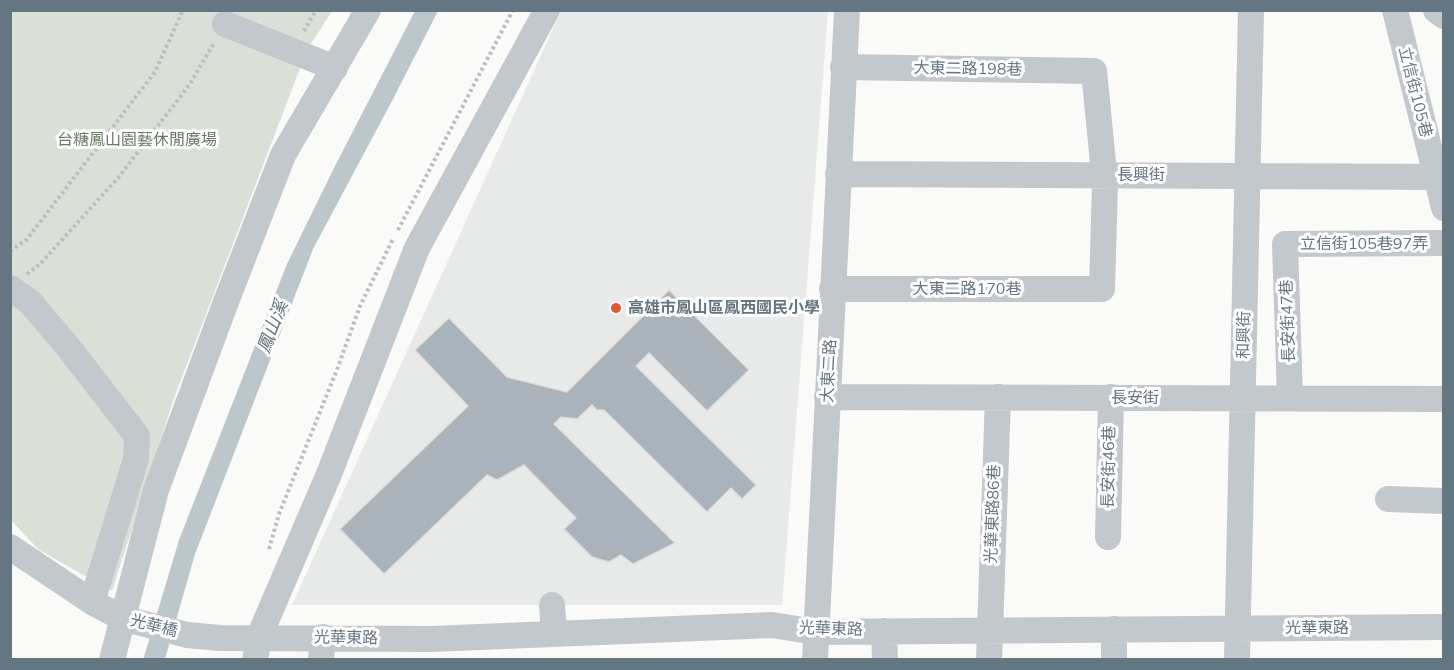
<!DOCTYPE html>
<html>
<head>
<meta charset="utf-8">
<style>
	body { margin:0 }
	#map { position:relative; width:1454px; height:670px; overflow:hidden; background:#fafaf8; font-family:Mulish,sans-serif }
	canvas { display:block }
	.frame { position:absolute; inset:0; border:12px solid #657683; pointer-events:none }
</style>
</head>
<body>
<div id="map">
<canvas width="1454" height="670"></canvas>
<div class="frame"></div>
</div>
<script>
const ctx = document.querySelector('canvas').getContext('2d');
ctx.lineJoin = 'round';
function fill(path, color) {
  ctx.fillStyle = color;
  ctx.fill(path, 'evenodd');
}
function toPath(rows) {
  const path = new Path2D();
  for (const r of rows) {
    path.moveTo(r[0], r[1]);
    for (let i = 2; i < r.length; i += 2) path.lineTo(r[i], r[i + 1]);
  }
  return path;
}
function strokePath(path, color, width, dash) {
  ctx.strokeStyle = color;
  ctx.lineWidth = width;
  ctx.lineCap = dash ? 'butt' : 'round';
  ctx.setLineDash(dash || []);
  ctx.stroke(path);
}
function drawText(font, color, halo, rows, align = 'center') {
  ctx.font = font + ' Mulish,"Noto Sans TC",sans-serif';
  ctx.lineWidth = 6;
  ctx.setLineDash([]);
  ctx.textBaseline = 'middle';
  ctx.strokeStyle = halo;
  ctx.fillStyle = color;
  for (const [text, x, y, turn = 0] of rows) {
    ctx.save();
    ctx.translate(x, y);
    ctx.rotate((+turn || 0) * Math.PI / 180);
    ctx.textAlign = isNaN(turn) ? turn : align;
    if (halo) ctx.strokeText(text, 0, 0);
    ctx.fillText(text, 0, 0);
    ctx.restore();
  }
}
const built = toPath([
	[561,11,828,11,782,605,292,605]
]);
const green = toPath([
	[11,11,332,11,307,50,174,398,112,591,39,550,11,520]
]);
const water = toPath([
	[415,11,438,11,392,101,313,249,195,554,165,659,143,660,179,540,287,264,334,168]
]);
const building = toPath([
	[669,290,749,370,707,411,649,353,636,366,756,485,742,499,731,488,707,512,604,410,597,410,592,405,577,419,561,417,554,424,675,543,633,564,621,555,609,562,592,557,564,529,576,518,524,465,497,480,487,475,384,574,340,529,468,406,415,350,449,318,507,377,567,392,669,290]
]);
const path = toPath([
	[304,31,316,10],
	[398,230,513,10],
	[10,251,27,239,155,72,183,10],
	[27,274,41,263,118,178,190,84,214,43],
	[269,549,279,514,338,367,360,306,393,239]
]);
const minor = toPath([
	[1395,10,1444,208],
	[1436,10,1444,16],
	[225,24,335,68],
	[838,174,1444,177],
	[10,288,30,302,68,347,137,436,136,459,92,602],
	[832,289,1102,289,1105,183,1094,71,843,67],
	[827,397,1444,399],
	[1290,398,1285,244,1444,243],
	[1388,499,1444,501],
	[1108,537,1111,397],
	[10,547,92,602,122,618,187,635,220,638,431,639,772,625,816,632,1444,627],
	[552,605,554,634],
	[884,631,885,660],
	[112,660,156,490,224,307,283,155,368,10],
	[255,660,259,637,329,474,417,248,547,10],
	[321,660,323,637],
	[815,660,847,10],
	[989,660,998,397],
	[1114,660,1114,629],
	[1237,660,1251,10]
]);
const markers = [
	[616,308,6,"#e4572e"]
];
const streetNames = [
	["大東二路198巷",968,69,1],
	["立信街105巷",1415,92,76],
	["長興街",1141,175],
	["立信街105巷97弄",1364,244],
	["大東二路170巷",967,289],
	["長安街47巷",1288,321,-92],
	["和興街",1244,335,-89],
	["大東二路",829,371,-87],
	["長安街",1135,398],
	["長安街46巷",1109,467,-89],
	["光華東路86巷",993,514,-88],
	["光華橋",154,626,14],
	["光華東路",1317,628],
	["光華東路",831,629,2],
	["光華東路",346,638,1]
];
const parkNames = [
	["台糖鳳山園藝休閒廣場",137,140]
];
const poiNames = [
	["高雄市鳳山區鳳西國民小學",628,308]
];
const waterNames = [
	["鳳山溪",273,327,-69]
];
fill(built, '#e8e9e9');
fill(green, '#dadfd7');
fill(water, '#bbc7cb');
fill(building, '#aab3b9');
strokePath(building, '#dcdcda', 1.5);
strokePath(path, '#bbbfc2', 4, [3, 3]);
strokePath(minor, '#c3c8cc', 26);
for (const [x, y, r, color] of markers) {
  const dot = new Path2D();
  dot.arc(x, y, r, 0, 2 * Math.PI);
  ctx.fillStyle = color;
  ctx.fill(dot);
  strokePath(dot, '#fff', 2);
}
drawText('16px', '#657683', '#fff', streetNames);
drawText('16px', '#687a64', '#fff', parkNames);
drawText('bold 16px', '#657683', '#fff', poiNames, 'left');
drawText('italic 18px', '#60757c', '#fff', waterNames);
</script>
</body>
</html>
